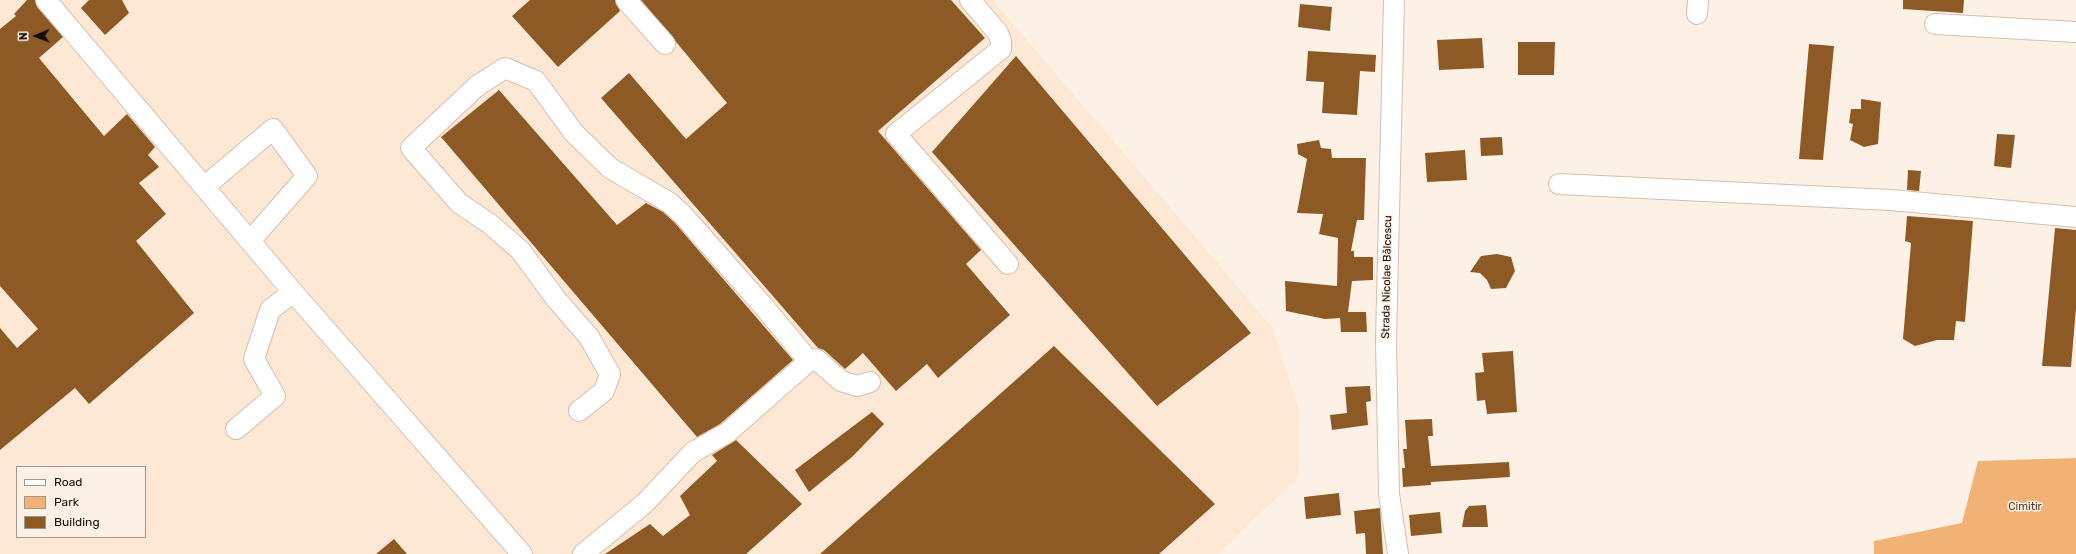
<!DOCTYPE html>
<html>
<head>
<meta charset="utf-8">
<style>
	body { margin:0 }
	#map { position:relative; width:2076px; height:554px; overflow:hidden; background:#fdf1e6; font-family:Rubik,sans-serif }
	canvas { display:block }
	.legend { position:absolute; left:16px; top:466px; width:130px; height:72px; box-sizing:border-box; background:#fdf1e6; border:1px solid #a0968d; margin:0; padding:5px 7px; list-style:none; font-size:12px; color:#150e08 }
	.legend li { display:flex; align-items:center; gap:8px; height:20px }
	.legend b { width:20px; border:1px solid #a0968d }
	.north { position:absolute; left:16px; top:16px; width:40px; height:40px; -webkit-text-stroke:3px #fdf1e6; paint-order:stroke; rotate:269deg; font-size:11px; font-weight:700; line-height:16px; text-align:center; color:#150e08 }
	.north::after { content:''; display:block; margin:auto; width:14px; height:18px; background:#150e08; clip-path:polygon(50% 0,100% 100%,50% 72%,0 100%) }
</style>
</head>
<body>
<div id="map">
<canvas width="2076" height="554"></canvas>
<ul class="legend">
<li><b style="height:5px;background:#fff"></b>Road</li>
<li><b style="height:11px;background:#f3b275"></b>Park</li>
<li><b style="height:11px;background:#8d5924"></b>Building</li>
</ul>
<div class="north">N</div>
</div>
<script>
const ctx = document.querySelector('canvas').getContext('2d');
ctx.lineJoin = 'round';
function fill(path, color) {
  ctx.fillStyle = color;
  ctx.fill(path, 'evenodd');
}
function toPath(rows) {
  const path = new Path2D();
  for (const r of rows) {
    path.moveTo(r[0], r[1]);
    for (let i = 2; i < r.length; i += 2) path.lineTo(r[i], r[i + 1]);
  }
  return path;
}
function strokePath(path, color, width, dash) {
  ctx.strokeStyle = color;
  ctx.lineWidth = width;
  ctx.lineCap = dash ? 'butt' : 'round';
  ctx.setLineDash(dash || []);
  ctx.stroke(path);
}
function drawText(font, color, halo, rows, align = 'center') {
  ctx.font = font + ' Rubik,sans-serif';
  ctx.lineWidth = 3;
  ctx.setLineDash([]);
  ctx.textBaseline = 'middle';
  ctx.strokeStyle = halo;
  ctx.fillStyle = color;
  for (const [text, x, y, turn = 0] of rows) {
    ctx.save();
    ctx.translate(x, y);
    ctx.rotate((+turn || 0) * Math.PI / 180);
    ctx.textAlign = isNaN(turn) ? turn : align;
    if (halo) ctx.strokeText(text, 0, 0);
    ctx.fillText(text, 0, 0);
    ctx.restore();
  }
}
const built = toPath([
	[0,0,993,0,1272,327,1299,410,1298,477,1218,554,0,554],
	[17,467,145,467,145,537,17,537]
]);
const green = toPath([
	[2076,458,2076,554,1874,554,1874,541,1962,523,1978,461]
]);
const building = toPath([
	[27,0,35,0,37,7,63,37,39,58,104,136,127,114,155,147,148,155,159,167,139,183,166,214,136,241,194,313,89,404,75,388,0,450,0,328,17,348,38,329,0,286,0,29,16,16,14,14],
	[89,0,122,0,129,13,105,35,81,8],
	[530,0,615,0,620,11,558,67,512,16],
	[641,0,951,0,985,38,878,131,981,250,966,264,1010,315,938,378,927,364,896,391,863,353,845,369,824,350,818,348,601,98,629,73,686,139,727,103],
	[1903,0,1964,0,1963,13,1903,9],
	[1300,4,1332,7,1330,31,1298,27],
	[1482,38,1484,68,1439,70,1437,40],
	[1518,42,1555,42,1554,75,1518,75],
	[1809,44,1834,46,1823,160,1799,159],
	[1308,51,1376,55,1375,72,1360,71,1357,115,1322,113,1324,82,1306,81],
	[1016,56,1251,333,1157,406,932,152],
	[499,90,617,225,646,203,663,212,675,223,793,360,720,424,697,437,441,137],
	[1861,99,1881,102,1878,144,1864,147,1850,140,1853,124,1849,123,1851,109,1861,109],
	[1997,134,2015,135,2011,168,1994,166],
	[1502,137,1503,155,1481,156,1480,138],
	[1319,140,1321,148,1331,149,1332,158,1366,158,1364,220,1357,220,1351,251,1354,251,1354,257,1373,257,1373,280,1352,281,1348,312,1366,312,1367,332,1341,332,1340,318,1325,319,1286,311,1285,281,1337,286,1338,238,1319,234,1323,214,1297,213,1307,159,1298,154,1297,144],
	[1465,150,1467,180,1427,182,1425,153],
	[1908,170,1921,171,1919,191,1907,190],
	[1907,216,1973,221,1965,322,1956,321,1954,340,1937,340,1915,346,1903,339,1911,243,1905,241],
	[2055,228,2076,230,2076,308,2071,367,2042,366],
	[1497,254,1511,257,1515,271,1506,288,1491,289,1487,280,1480,273,1470,272,1481,256],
	[1054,346,1215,504,1159,554,820,554],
	[1513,351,1517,412,1487,414,1485,400,1477,401,1475,373,1484,372,1482,353],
	[1370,386,1371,401,1366,402,1368,425,1332,430,1330,415,1347,413,1345,387],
	[872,412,884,424,852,457,809,492,795,470],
	[1432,419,1433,436,1428,436,1431,466,1509,462,1510,477,1431,482,1431,485,1403,487,1402,468,1405,468,1403,449,1407,449,1405,420],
	[736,440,802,504,746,554,605,554,650,524,663,536,690,515,680,496,717,461,712,455],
	[1339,493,1341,515,1306,519,1304,497],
	[1486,505,1488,527,1462,527,1465,511,1469,506],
	[1380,508,1383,554,1366,554,1365,533,1356,534,1354,511],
	[1440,512,1442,533,1411,536,1409,515],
	[394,539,407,554,376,554]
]);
const minor = toPath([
	[46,0,293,292,522,554],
	[626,0,665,44],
	[970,0,998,33,1001,41,1001,49,896,134,1008,264],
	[1394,0,1386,341,1389,494,1398,554],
	[1697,14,1698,0],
	[1935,24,2076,32],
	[1559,184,1891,200,2076,217],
	[204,187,273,129,307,176,250,241],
	[579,411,604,391,610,374,589,337,556,299,520,250,490,224,459,203,411,148,477,86,505,68,536,81,574,133,610,168,670,203,683,215,764,307,809,361,816,359,841,381,857,386,870,382],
	[236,429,275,396,254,359,270,310,293,292],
	[583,554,645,503,693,452,727,433,809,361]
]);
const streetNames = [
	["Strada Nicolae Bălcescu",1387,277,-89]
];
const parkNames = [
	["Cimitir",2025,507]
];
fill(built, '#fde8d5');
fill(green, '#f3b275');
fill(building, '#8d5924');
strokePath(minor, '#d4bfae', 22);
strokePath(minor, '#fff', 20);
drawText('11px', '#150e08', '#fdf1e6', streetNames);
drawText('11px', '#5a3c1f', '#fdf1e6', parkNames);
</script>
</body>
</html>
